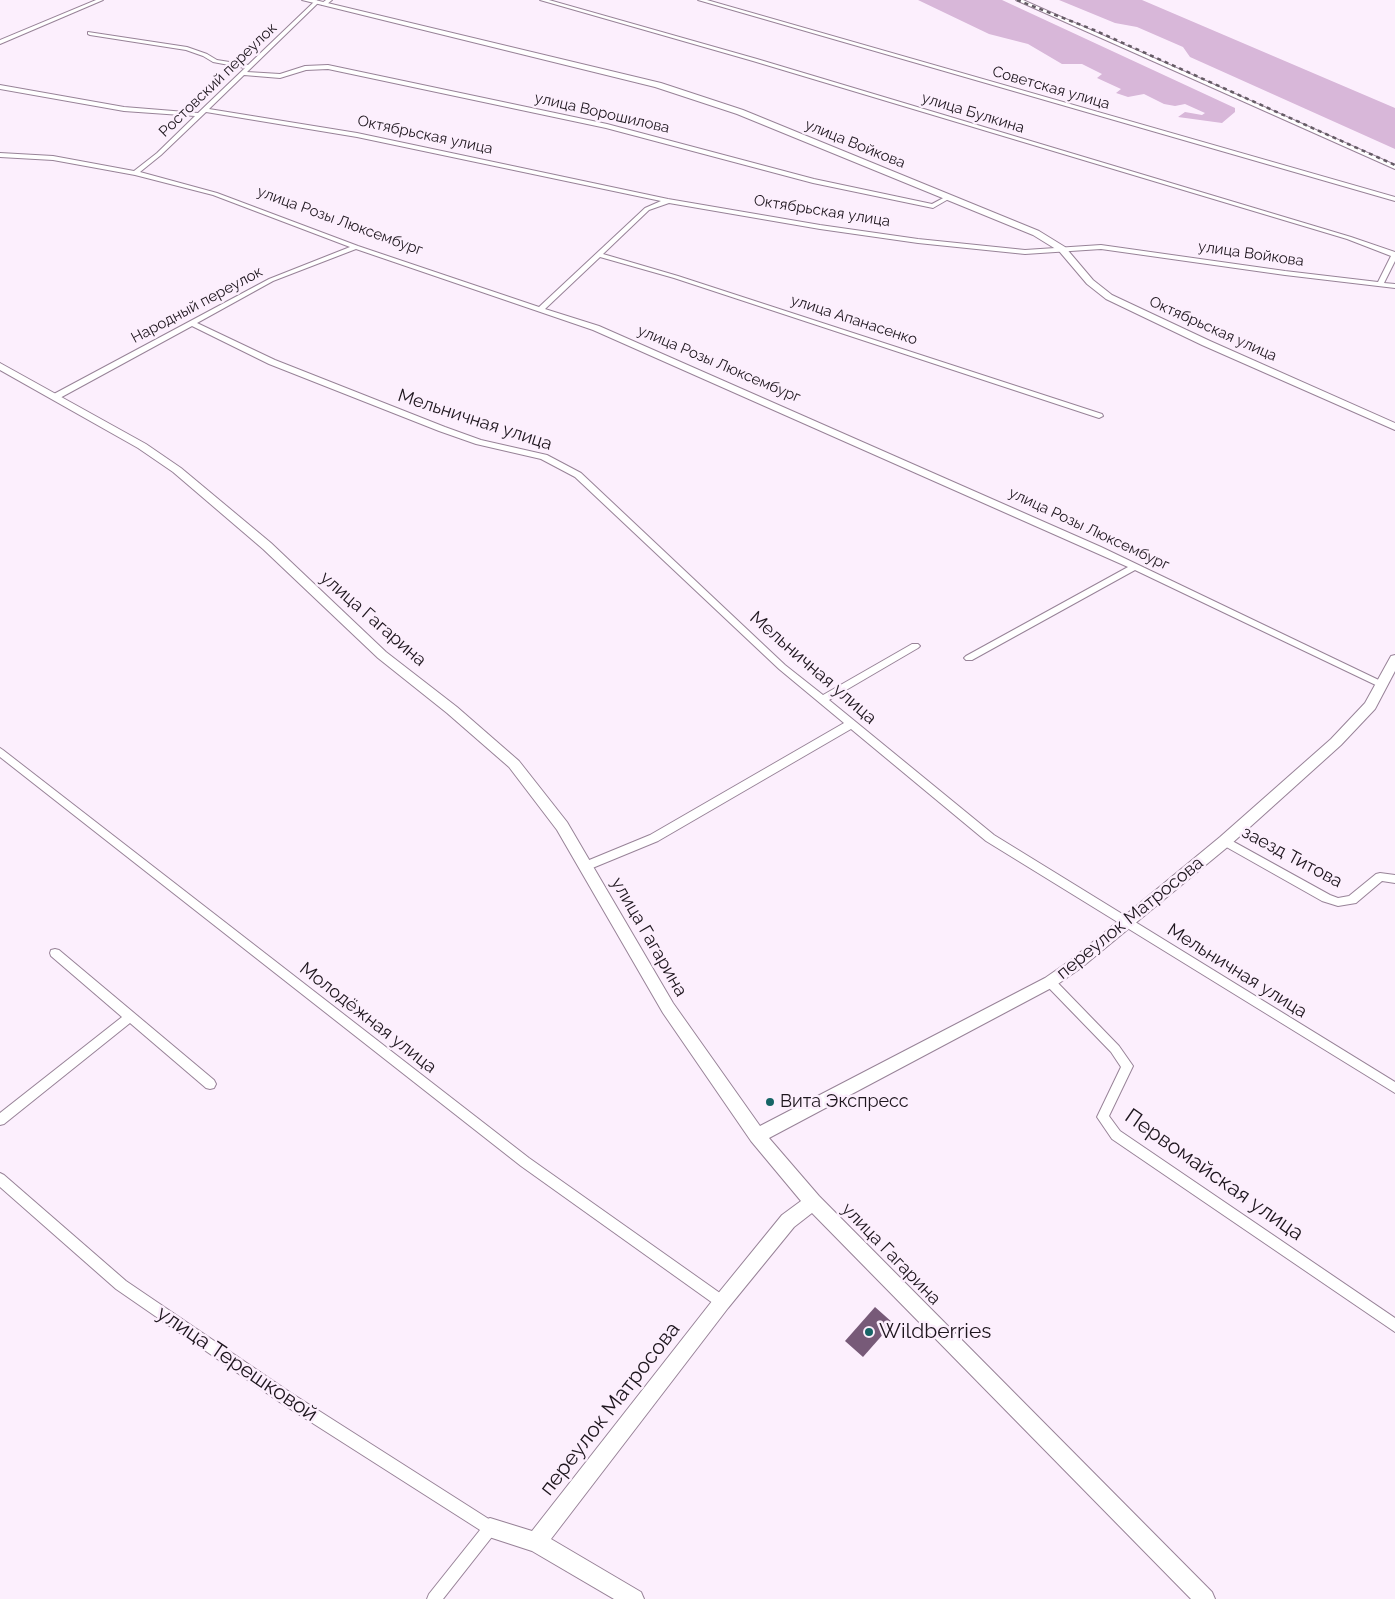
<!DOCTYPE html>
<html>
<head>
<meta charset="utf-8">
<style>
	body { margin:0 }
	canvas { display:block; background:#fceffd }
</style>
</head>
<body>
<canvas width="1395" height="1599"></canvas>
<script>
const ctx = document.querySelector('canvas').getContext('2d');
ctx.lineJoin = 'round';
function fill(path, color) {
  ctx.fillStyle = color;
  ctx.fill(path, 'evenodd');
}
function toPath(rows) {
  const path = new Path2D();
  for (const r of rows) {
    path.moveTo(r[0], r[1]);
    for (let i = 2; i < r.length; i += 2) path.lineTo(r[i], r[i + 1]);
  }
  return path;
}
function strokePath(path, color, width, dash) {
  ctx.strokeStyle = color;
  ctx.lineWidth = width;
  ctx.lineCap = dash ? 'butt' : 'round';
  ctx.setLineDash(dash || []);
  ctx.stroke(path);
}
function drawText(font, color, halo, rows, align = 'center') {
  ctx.font = font + ' Raleway,sans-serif';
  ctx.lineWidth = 5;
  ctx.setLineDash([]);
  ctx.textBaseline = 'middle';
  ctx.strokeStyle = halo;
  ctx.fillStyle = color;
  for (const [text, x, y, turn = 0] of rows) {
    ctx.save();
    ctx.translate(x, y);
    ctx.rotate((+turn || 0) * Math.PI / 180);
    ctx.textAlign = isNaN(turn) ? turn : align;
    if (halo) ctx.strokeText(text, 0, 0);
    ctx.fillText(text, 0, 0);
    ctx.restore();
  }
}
const forest = toPath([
	[918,0,1002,0,1235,108,1235,112,1222,123,1178,117,1185,112,1202,115,1205,113,1185,104,1175,106,1164,104,1144,94,1128,97,1116,93,1121,89,1097,78,1102,74,1082,64,1062,64,1028,44,989,34],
	[1059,0,1142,0,1395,108,1395,149,1190,57,1183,47,1137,27,1115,23]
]);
const building = toPath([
	[875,1307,893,1323,863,1357,845,1341]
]);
const street = toPath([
	[96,0,103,0,0,44,0,40,96,0],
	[316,0,319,2,318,3,247,72,280,74,305,66,328,65,607,124,814,179,932,204,947,196,952,197,933,208,813,183,606,128,328,69,306,70,280,78,244,75,209,109,357,133,668,199,820,225,918,239,1025,250,1101,245,1285,271,1378,282,1391,256,1347,239,753,61,540,0,549,0,757,59,1351,237,1395,252,1395,261,1384,283,1395,284,1395,288,1285,275,1101,249,1025,254,918,243,820,229,669,203,649,210,603,254,678,276,1102,414,1103,416,1099,418,674,278,600,257,545,309,599,326,1101,547,1385,683,1387,685,1385,687,1382,688,1135,570,972,660,966,660,964,658,966,656,1128,567,593,330,356,249,273,281,197,323,275,360,445,427,481,440,547,455,581,473,785,665,823,695,912,644,918,644,920,646,918,648,829,700,994,835,1395,1082,1395,1093,986,841,851,729,658,841,590,869,582,869,581,866,582,863,650,835,844,723,779,669,575,477,541,459,476,444,439,431,269,364,192,326,58,399,52,399,52,395,269,279,350,247,213,195,135,175,53,160,0,157,0,153,53,156,134,171,157,153,195,116,124,111,0,89,0,85,124,107,198,113,245,68,213,62,203,56,186,50,90,35,88,34,88,32,187,47,207,54,217,60,248,65,316,0],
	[206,112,357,137,661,201,645,208,539,307,358,246,217,193,140,172,161,155,206,112],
	[326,0,332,0,326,5,322,5,322,3,326,0],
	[698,0,707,0,1395,197,1395,201,698,0],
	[1016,0,1023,0,1395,165,1395,169,1016,0],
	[0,748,3,750,529,1158,727,1298,729,1302,727,1306,722,1308,717,1306,521,1166,0,757,0,748],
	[1225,837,1330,895,1338,898,1349,896,1376,874,1380,873,1395,875,1395,883,1382,881,1356,903,1338,906,1322,901,1221,844,1220,841,1221,838,1225,837],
	[55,949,59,950,214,1080,216,1084,214,1088,210,1089,206,1088,130,1023,4,1124,0,1125,0,1113,122,1017,51,956,50,953,51,950,55,949],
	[1050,977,1054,979,1119,1046,1133,1066,1109,1116,1120,1131,1395,1318,1395,1332,1112,1139,1097,1117,1121,1067,1111,1052,1046,985,1044,982,1046,979,1050,977],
	[0,1173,4,1175,126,1281,291,1393,495,1523,497,1528,495,1533,443,1599,427,1599,429,1594,480,1530,281,1403,116,1289,0,1187,0,1173]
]);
const secondary = toPath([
	[302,0,315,0,661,83,743,110,1039,231,1065,247,1093,280,1112,295,1210,341,1395,423,1395,430,1202,345,1106,299,1087,284,1059,251,1033,235,737,114,655,87,302,0],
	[0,363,146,444,181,468,271,543,386,652,457,707,519,761,567,822,673,1003,760,1126,1045,978,1071,960,1220,837,1331,739,1365,703,1391,656,1395,655,1395,671,1375,709,1341,745,1230,845,1081,968,1055,986,769,1138,819,1196,1212,1592,1215,1599,1191,1599,812,1213,794,1227,728,1308,551,1539,641,1592,644,1599,614,1599,532,1551,483,1535,480,1528,483,1521,490,1518,532,1531,716,1296,782,1215,801,1201,751,1141,663,1013,557,830,509,767,447,713,378,658,263,549,173,472,138,448,0,370,0,363]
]);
const rail = toPath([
	[1017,0,1094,30,1395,165]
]);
const markers = [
	[770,1102,5,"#166566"],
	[869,1332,5,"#166566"]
];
const farStreetnames = [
	["Ростовский переулок",218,80,-44],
	["Советская улица",1051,88,16],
	["улица Ворошилова",602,113,13],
	["улица Булкина",973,113,17],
	["Октябрьская улица",425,135,12],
	["улица Войкова",855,144,22],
	["Октябрьская улица",822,211,9],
	["улица Розы Люксембург",340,221,20],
	["улица Войкова",1251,254,8],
	["Народный переулок",197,305,-28],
	["улица Апанасенко",854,320,18],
	["Октябрьская улица",1213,329,24],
	["улица Розы Люксембург",719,364,23],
	["улица Розы Люксембург",1089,529,25]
];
const streetNames = [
	["Мельничная улица",475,420,18],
	["улица Гагарина",373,619,41],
	["Мельничная улица",813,668,41],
	["заезд Титова",1292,857,28],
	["переулок Матросова",1130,918,-39],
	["улица Гагарина",649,937,60],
	["Мельничная улица",1237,971,32],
	["Молодёжная улица",368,1018,38],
	["улица Гагарина",891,1254,46]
];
const poiNames = [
	["Вита Экспресс",780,1102]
];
const nearStreetnames = [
	["Первомайская улица",1214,1175,35],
	["улица Терешковой",237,1364,34],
	["переулок Матросова",610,1409,-52]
];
const nearPoinames = [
	["Wildberries",879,1332]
];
fill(forest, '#d8b7d9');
fill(building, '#775a78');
strokePath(street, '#988398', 2);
strokePath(secondary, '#988398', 2);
fill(street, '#fff');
fill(secondary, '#fff');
strokePath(rail, '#655b65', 2.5, [4, 4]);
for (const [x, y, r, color] of markers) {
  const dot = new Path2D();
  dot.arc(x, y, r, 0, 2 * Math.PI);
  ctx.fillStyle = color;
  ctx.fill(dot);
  strokePath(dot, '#fceffd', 2);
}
drawText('15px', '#1e161e', '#fceffd', farStreetnames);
drawText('18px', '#1e161e', '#fceffd', streetNames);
drawText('18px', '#1e161e', '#fceffd', poiNames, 'left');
drawText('21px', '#1e161e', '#fceffd', nearStreetnames);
drawText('21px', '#1e161e', '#fceffd', nearPoinames, 'left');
</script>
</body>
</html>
